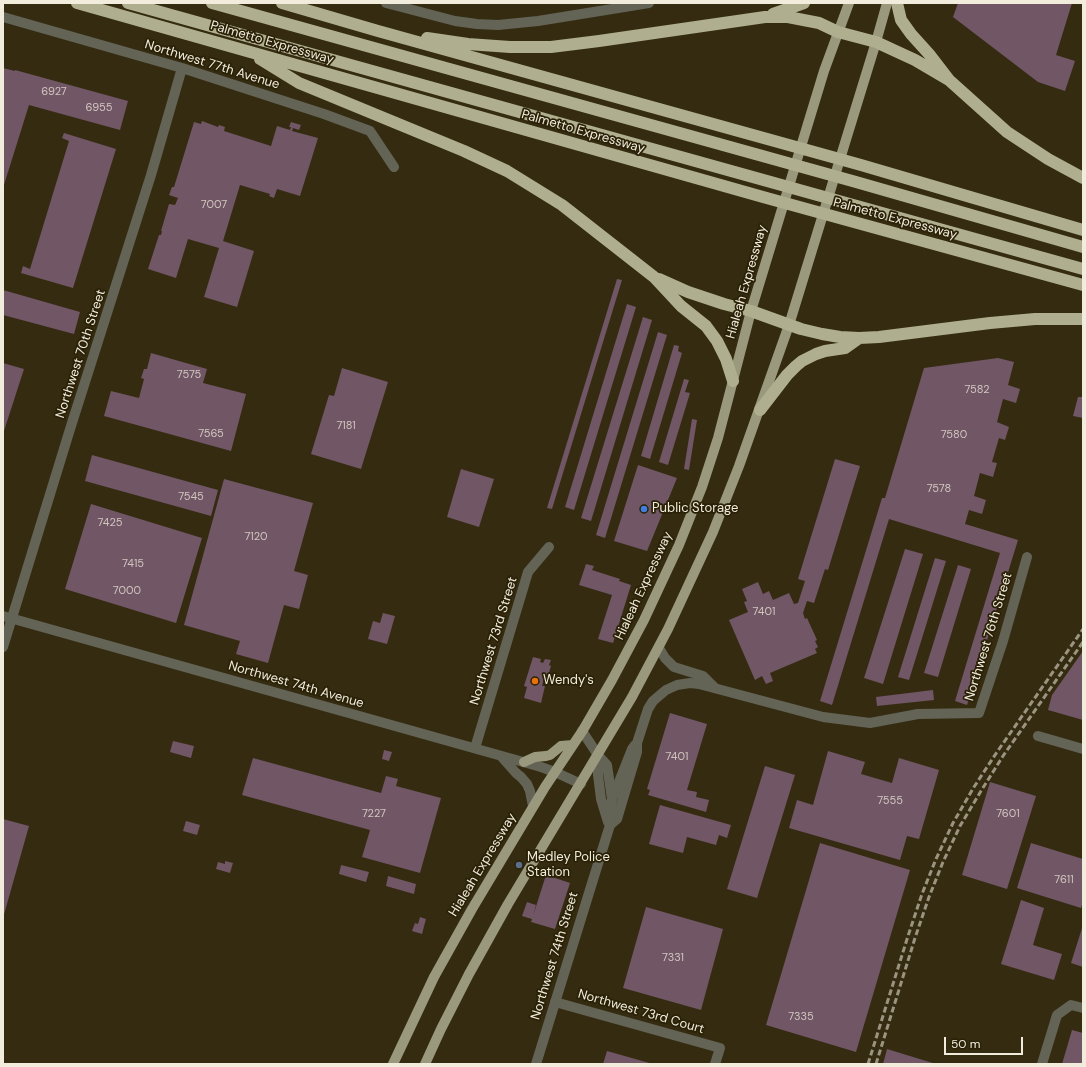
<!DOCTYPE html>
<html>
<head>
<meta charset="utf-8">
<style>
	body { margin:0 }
	#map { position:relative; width:1086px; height:1067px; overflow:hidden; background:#342b11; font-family:"DM Sans",sans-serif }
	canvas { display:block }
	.frame { position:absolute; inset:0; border:4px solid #f1ecdc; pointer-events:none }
	.scale { position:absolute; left:944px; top:1037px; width:79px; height:18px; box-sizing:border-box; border:2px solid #f1ecdc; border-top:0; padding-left:5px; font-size:12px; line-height:14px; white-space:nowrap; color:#f1ecdc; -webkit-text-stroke:3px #2a2107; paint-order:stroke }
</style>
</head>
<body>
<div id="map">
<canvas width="1086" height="1067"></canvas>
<div class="frame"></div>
<div class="scale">50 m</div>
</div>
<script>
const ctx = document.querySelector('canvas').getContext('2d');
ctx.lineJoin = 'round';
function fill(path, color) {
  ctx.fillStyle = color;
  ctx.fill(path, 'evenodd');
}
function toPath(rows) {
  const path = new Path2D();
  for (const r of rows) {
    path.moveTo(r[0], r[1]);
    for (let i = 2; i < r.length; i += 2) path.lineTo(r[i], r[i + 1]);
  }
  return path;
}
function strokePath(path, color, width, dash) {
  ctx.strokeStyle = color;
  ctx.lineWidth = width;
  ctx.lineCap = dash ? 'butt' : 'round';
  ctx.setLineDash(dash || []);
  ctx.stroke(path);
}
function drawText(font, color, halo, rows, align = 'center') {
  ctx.font = font + ' "DM Sans",sans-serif';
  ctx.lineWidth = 3.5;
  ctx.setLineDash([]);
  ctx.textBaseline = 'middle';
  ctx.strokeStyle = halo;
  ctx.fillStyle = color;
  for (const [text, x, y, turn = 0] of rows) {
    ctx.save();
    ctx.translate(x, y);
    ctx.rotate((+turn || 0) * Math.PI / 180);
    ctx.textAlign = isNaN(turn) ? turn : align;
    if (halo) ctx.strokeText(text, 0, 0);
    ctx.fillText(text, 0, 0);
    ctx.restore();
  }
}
const building = toPath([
	[958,3,1072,3,1056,55,1075,61,1065,91,1038,82,953,17],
	[3,68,15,71,15,70,128,101,120,130,29,105,3,188],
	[202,121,218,127,219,125,225,127,224,131,271,146,277,126,290,130,291,127,289,127,291,122,301,125,299,130,293,128,292,131,318,138,300,196,277,189,274,198,269,196,270,194,240,185,223,241,254,251,237,307,204,297,219,248,188,239,176,278,148,269,159,235,161,235,162,231,161,231,169,204,175,205,178,198,169,195,172,187,174,187,194,122,201,124],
	[64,133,116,149,73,288,21,273,23,266,30,269,69,141,62,138],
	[617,279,622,280,552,509,547,508],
	[3,290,80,312,74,334,3,315],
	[627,304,636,307,574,510,565,507],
	[643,317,652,320,591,521,581,518],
	[658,332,667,335,605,538,596,535],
	[674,345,679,346,678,351,682,353,650,459,641,456],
	[151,353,207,369,203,383,246,394,231,451,104,416,111,391,139,398,144,379,141,378,144,369,147,369],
	[998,358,1014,362,1008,385,1020,389,1016,403,1003,399,997,422,1009,427,1005,440,999,438,992,462,997,463,993,477,980,473,974,496,986,500,982,514,969,510,965,524,1018,540,967,705,955,701,1000,553,889,519,832,705,820,701,882,498,885,498,924,368],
	[3,363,24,369,3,434],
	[342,368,388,382,361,469,311,454,329,395,334,396],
	[684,379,689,380,685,392,690,393,668,465,659,462],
	[1078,397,1083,397,1083,418,1073,416],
	[692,419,697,420,689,470,684,469],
	[92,455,218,490,211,516,85,481],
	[835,459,860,466,828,570,825,569,814,603,807,601,803,613,805,619,807,618,817,640,815,641,818,647,815,649,817,653,770,673,773,681,766,684,762,676,755,680,729,620,748,612,744,602,747,601,742,589,758,582,763,594,769,591,773,600,789,593,794,604,798,603,805,581,798,579],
	[638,465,677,478,647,551,614,541],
	[461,469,494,479,479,527,447,517],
	[224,479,313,503,294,571,308,575,299,609,284,605,268,663,236,654,240,641,184,625],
	[91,504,202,538,176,623,65,589],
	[905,549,923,554,883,684,864,678],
	[935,558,946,561,909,680,898,677],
	[586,564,594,566,592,570,620,579,619,581,631,585,613,643,598,639,612,595,579,585],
	[958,565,971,569,938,677,924,673],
	[383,613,395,616,387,644,368,639,373,621,380,623],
	[1083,651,1083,720,1048,710,1052,695],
	[533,657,541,659,540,662,543,663,545,659,551,660,549,665,551,666,548,676,545,675,542,686,545,686,541,703,524,698,527,687,524,686],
	[933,690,934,700,877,706,876,697],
	[670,713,707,724,687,790,697,792,696,797,709,800,706,812,648,795,650,790,647,789],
	[173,741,194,746,191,758,170,752],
	[384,750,392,752,389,761,382,759],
	[828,751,865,762,861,774,892,783,899,758,939,770,919,839,907,836,900,860,789,828,797,800,813,805],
	[253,758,381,793,386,776,398,779,396,786,441,798,420,873,362,857,370,830,242,795],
	[765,766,795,775,757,898,727,889],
	[990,782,1036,796,1007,889,962,875],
	[660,805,731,825,727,838,719,835,716,845,687,837,683,853,649,844],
	[3,819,29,826,3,918],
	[186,821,200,825,197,835,183,831],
	[820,843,910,870,856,1052,766,1025],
	[1031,843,1083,859,1083,902,1081,908,1017,888],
	[225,861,233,863,230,873,216,869,218,862,225,864],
	[341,865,369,872,366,882,339,874],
	[546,875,570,883,555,929,531,922,532,919,522,916,527,902,536,905,533,916],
	[388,876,416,884,414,894,386,886],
	[1021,900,1044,908,1033,945,1062,954,1054,980,1001,964],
	[646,907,723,929,701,1010,623,988],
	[420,917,426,919,422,934,412,931,415,923,418,924],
	[1083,925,1083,967,1071,963],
	[1072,1030,1083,1033,1083,1064,1062,1064],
	[887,1049,936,1064,883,1064],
	[607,1051,653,1064,603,1064]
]);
const minor = toPath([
	[3,17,182,68,324,114,370,131,394,167],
	[3,647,71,426,151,175,182,68],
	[659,648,665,658,674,667,703,676,715,688],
	[1038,736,1083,749],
	[475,748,528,572,549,547],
	[611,802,632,749,635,745],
	[610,825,617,819,637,752,637,743,648,709,653,701,660,695,666,690,677,685,690,683,699,684,823,717,870,723,918,714,979,713,1003,641,1027,557],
	[555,1002,720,1048,715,1064],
	[1042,1064,1057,1015,1071,1005,1083,1008]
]);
const tertiary = toPath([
	[386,3,455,21,477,24,498,25,538,21,649,3],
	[3,616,541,767,555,772,581,784],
	[598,755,598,775,601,799,608,822],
	[501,756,516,773,521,777,527,784,530,791,533,806],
	[536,1064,610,825,612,799,607,765,598,755,582,731]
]);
const primary = toPath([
	[524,762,535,757,546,756,550,755,561,746,573,745],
	[393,1064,434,977,472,909,545,787,583,730,612,680,644,620,679,545,702,487,718,438,751,311,824,71,849,3],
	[425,1064,441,1029,469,974,508,904,632,697,668,629,713,532,739,466,789,325,876,42,887,3]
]);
const motorway = toPath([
	[77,3,763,197,1083,285],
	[128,3,1083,269],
	[212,3,856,182,1083,247],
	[282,3,378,31,861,165,1083,230],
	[897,3,901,20,911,34,929,54,949,80,1007,132,1048,159,1083,178],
	[773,14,804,3],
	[427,38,468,44,510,47,551,47,599,41,765,17,788,17,819,23,838,32,876,42,915,60,949,80],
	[260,59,299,83,464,151,507,171,562,205,654,277,681,306,706,326,717,341,726,359,733,381],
	[659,279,688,292,724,304,751,311,801,329,822,334,840,337,859,338,879,337,990,323,1035,319,1083,319],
	[760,410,787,375,796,366,802,361,816,354,825,351,845,348,859,338]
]);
const rail = toPath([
	[868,1064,908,936,922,894,936,859,953,823,974,787,997,752,1083,629],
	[876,1064,915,938,929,897,943,862,960,826,981,791,1003,756,1083,642]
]);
const markers = [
	[644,509,4,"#3f7fe0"],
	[535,681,4,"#e8710a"],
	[519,865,4,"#5c6f8a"]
];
const numberNames = [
	["6927",54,92],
	["6955",99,108],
	["7007",214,205],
	["7575",189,375],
	["7582",977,390],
	["7181",346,426],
	["7565",211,434],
	["7580",954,435],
	["7578",939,489],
	["7545",191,497],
	["7425",110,523],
	["7120",256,537],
	["7415",133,564],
	["7000",127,591],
	["7401",764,612],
	["7401",677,757],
	["7555",890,801],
	["7227",374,814],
	["7601",1008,814],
	["7611",1064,880],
	["7331",673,958],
	["7335",801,1017]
];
const streetNames = [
	["Palmetto Expressway",272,43,16],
	["Northwest 77th Avenue",212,65,17],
	["Palmetto Expressway",583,132,16],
	["Palmetto Expressway",895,219,15],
	["Hialeah Expressway",747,282,-74],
	["Northwest 70th Street",81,354,-72],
	["Hialeah Expressway",644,586,-65],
	["Northwest 76th Street",989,637,-73],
	["Northwest 73rd Street",494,641,-73],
	["Northwest 74th Avenue",296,685,16],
	["Hialeah Expressway",483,865,-59],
	["Northwest 74th Street",555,956,-73],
	["Northwest 73rd Court",641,1012,16]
];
const poiNames = [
	["Public Storage",652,509],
	["Wendy's",543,681],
	["Medley Police",527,858],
	["Station",527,873]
];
fill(building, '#715666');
strokePath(minor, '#636356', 10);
strokePath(tertiary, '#636356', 10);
strokePath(primary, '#9a997e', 10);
strokePath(motorway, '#afae8e', 12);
strokePath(rail, '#9b9480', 3, [6, 3]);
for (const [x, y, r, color] of markers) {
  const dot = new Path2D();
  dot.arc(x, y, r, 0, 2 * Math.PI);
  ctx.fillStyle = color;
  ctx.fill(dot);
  strokePath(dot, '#2a2107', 1.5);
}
drawText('11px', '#d1c6be', null, numberNames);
drawText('13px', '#f1ecdc', '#2a2107', streetNames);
drawText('13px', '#f1ecdc', '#2a2107', poiNames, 'left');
</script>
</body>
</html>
